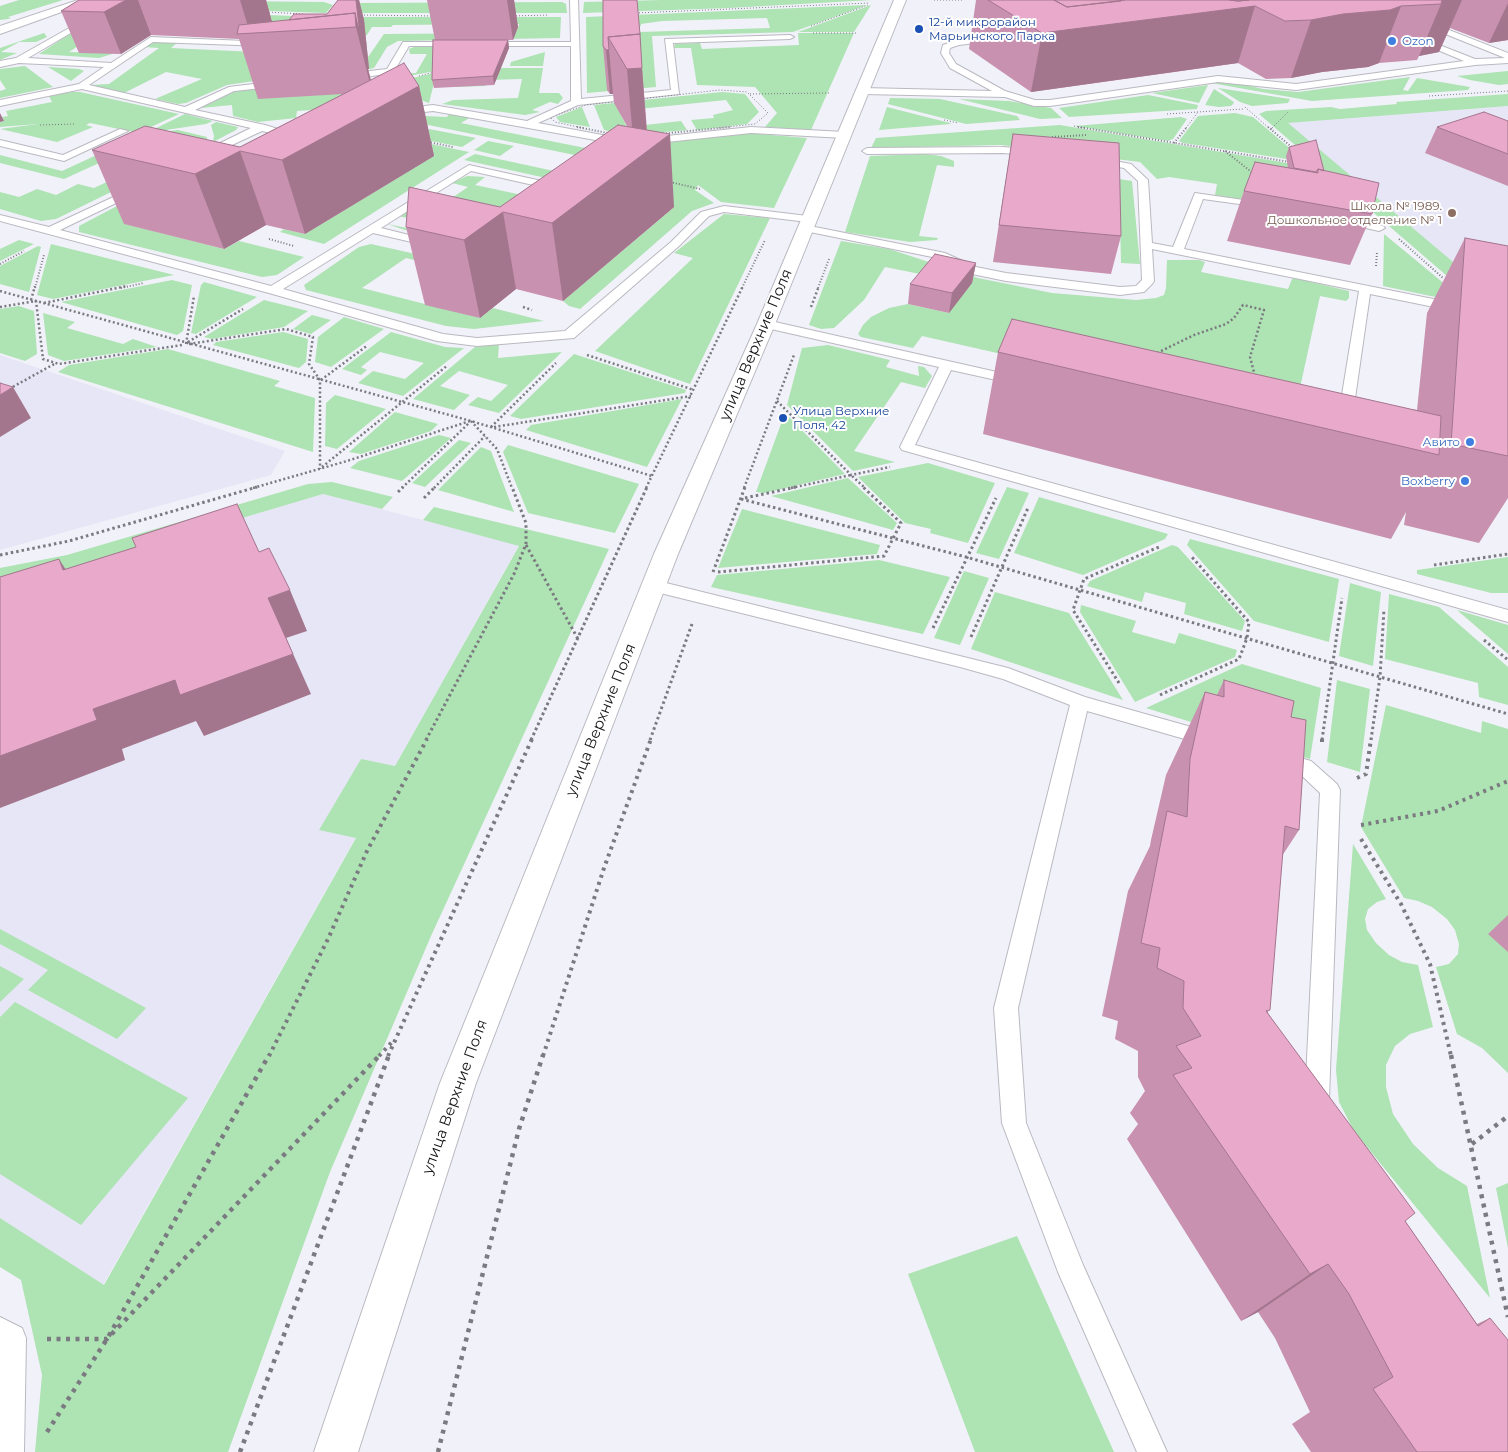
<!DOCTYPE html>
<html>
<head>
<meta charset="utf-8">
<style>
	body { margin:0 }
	canvas { display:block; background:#f1f1f9 }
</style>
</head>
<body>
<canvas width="1508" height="1452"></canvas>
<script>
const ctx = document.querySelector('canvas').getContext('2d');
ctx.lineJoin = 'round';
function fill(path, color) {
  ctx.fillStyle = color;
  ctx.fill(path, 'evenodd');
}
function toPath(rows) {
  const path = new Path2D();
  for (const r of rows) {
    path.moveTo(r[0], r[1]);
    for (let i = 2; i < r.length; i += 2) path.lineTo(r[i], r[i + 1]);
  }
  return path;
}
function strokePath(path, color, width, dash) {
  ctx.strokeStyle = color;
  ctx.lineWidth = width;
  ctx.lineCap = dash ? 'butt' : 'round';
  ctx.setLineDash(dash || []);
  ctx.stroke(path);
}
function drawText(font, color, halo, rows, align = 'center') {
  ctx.font = font + ' Montserrat,sans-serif';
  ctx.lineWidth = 4;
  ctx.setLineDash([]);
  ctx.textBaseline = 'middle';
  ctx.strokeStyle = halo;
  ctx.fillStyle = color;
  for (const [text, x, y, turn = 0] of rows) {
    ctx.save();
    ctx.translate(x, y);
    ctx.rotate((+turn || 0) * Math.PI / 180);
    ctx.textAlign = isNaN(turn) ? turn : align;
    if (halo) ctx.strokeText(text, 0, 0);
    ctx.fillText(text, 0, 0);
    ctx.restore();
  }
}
const built = toPath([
	[1508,106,1508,295,1490,293,1287,123],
	[0,355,285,451,271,475,0,550],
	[323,494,519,545,395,766,361,760,319,830,356,837,103,1285,0,1218,0,590]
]);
const green = toPath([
	[19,0,63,0,8,17,11,18,8,19,0,20,0,6],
	[136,0,324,2,333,5,326,13,159,7],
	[662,0,872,0,729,8,583,13,584,2],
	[562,2,566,4,567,13,344,13,352,3],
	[867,5,793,32,652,36,656,87,587,93,586,17],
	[767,18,770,28,639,32,623,27,641,26,641,24,662,21],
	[871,5,854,32,798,32],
	[114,9,319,17,302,38,142,33,112,54,99,58,39,54,88,22],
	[107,27,97,53,68,52,69,52],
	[343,17,561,17,560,38,398,41,387,47,374,68,365,70],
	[393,25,519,24,519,25,515,33,384,34,366,60,352,35,367,35,372,27,391,27],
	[44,33,47,37,36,42,19,42,1,52,17,53,0,60,0,48],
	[798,33,854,33,811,130,765,127,777,113,755,87,697,85,691,48,674,48,675,44,700,43,702,49,799,45],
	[158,41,179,41,171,48,276,53,268,79,227,85,186,103,178,104,155,99,202,79,166,72,124,93,90,85,109,84,159,48,143,47],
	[414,47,436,47,432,54,502,54,468,68,543,68,539,93,559,93,563,98,558,104,550,102,532,110,540,112,525,115,442,104,453,100,518,98,522,79,487,80,485,86,455,87,455,82,434,83,429,103,415,98,408,79,434,73,436,71,402,77,398,74,416,73,427,54,410,54,409,49],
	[545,52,543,66,510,66,511,62],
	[25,66,53,87,0,98,0,91,6,89,0,80,0,69],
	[48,67,79,69,84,71,71,81],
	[1508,71,1508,84,1499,85,1470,80,1457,76],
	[1410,77,1403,90,1408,91,1417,78,1470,87,1468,90,1312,101,1211,83,1214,81,1233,82,1263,89,1298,92],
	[368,79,393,83,327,109,297,111,296,118,258,122,233,116,232,105,201,108,236,91],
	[1208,85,1199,103,1152,93],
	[1218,88,1290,99,1288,103,1252,106,1240,102],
	[1214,89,1234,102,1233,104,1231,106,1219,107,1205,105],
	[72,92,80,92,179,114,138,133,90,123,86,125,93,127,57,142,0,129,38,124,0,127,0,122,4,121,2,117,8,116,6,111,52,102,49,96],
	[722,92,745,94,759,112,747,124,697,130,691,120,714,118,713,115,733,110,726,100,619,111,627,127,681,121,687,130,629,135,604,130,594,105],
	[1508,94,1508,106,1288,123,1490,293,1483,307,1259,114,1266,111,1331,107,1340,109,1397,104,1396,102],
	[1148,95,1198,105,1197,109,1069,117,1059,108],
	[890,98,940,99,1017,116,1020,120,966,124,888,104],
	[959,99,1009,101,1051,108,1062,118,1040,119],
	[582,107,590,127,560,122,556,117],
	[887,107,950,123,951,124,879,130],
	[418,113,426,113,424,116,447,117,449,114,471,117,461,123,615,154,658,154,671,142,747,133,807,138,774,208,721,202,698,185,695,190,714,203,692,211,580,309,569,306,563,301,673,208,513,284,406,258,362,288,480,318,493,308,544,321,474,329,446,326,306,290,304,285,359,247,371,244,505,274,633,167,404,120],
	[1235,113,1253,117,1306,162,1183,143,1179,141,1198,116],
	[185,114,213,121,206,124,146,133],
	[1181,117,1187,119,1173,139,1168,141,1075,126],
	[216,122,238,127,236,130,213,142,214,136,211,125],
	[1060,125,1311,167,1375,221,1215,195,1217,184,1169,177,1157,179,1140,162,1001,145,871,148,876,138],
	[429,129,476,138,462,147,415,138],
	[178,130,207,137,207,145,56,219,41,221,0,209,0,192,19,197,37,189,56,195,78,184,94,188,183,146,154,138,64,179,0,163,0,155,62,171,140,135],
	[407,139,469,152,324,244,280,232,284,229,305,234,435,155,393,146,125,224,224,249,239,241,304,257,277,275,262,277,79,232,79,226,153,187],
	[488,141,514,146,500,156,474,150],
	[475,154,610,183,601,190,464,160],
	[926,154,941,156,954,161,954,167,937,165,919,236,938,238,937,240,910,242,845,232,870,156],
	[467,176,485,177,475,185,546,200,414,233,387,224,407,228,418,220,398,216,408,212,425,216,468,187,452,183],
	[1119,179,1132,181,1140,264,1121,263],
	[724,214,770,218,690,384,595,351,693,258,674,253],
	[1384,234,1469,304,1383,286],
	[19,240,34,244,0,261,0,249],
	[841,241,889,249,978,278,1052,293,1136,300,1156,298,1164,295,1166,288,1167,260,1199,260,1205,262,1201,272,1288,289,1292,279,1294,278,1349,291,1349,298,1346,301,1320,296,1293,420,922,336,913,348,861,337,858,334,863,325,871,317,889,308,908,304,949,313,930,276,885,267,864,300,834,328,821,329,809,325],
	[51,244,174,275,53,299,37,295],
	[38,246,41,247,29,292,0,284,0,266],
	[172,280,192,285,183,331,177,335,61,302],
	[204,282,257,297,196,334,191,333,201,285],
	[264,300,308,311,284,327,212,339,204,337],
	[19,306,34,311,37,354,25,361,0,353,0,309],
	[43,313,75,322,67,328,123,344,133,339,157,347,64,361,48,355],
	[312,315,331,320,311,334,293,329],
	[344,317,384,329,331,367,315,362,318,337],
	[283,332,308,339,306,362,299,368,213,345,216,342],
	[391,332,445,347,464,348,403,396,358,383,373,371,405,379,424,363,380,352,361,367,367,370,361,375,342,369],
	[499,344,498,358,562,352,499,413,468,405,478,397,491,401,508,385,459,371,440,386,470,395,454,410,413,399,475,347],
	[828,345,890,360,886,367,919,376,918,366,924,367,932,376,925,388,901,382,854,451,895,462,853,471,787,405,802,348],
	[168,349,280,381,274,386,315,398,313,452,58,372,69,365],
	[574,354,686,390,685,393,521,419,510,416],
	[335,395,386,409,337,449,325,446,326,403],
	[682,399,647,467,526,430,531,425],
	[395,412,438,424,431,431,361,454,349,452],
	[785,413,845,474,764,493,756,492],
	[439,435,451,438,402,481,350,468,359,461],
	[459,440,471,443,425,487,412,483],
	[508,445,639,484,615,533,528,513,503,452],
	[481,447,491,451,514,512,438,490],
	[928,463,995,483,968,543,930,533,931,529,905,523,858,477],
	[848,478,897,523,893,530,771,496],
	[332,482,393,497,382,509,323,494,0,590,0,568,67,555,308,484],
	[1007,487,1029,493,999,559,976,553],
	[1039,497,1168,534,1165,539,1083,575,1014,553],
	[434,507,609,549,431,936,330,1172,228,1452,35,1452,42,1375,21,1280,0,1267,0,1218,104,1285,356,838,319,830,361,759,395,766,519,546,423,520],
	[742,509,880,545,877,554,718,568],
	[1190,539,1339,579,1329,642,1254,621,1187,545],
	[1172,545,1178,547,1245,621,1242,631,1184,614,1186,603,1145,592,1142,602,1087,586,1090,581],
	[1508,557,1508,593,1491,593,1417,574,1417,570],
	[879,560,950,577,923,634,711,587,717,575],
	[964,571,989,578,960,645,934,638],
	[1350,583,1381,592,1373,666,1339,656],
	[995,592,1069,613,1123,700,971,649],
	[1389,594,1439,607,1508,667,1508,705,1479,697,1478,683,1385,659],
	[1081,605,1136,621,1132,632,1175,644,1179,633,1237,650,1235,657,1135,702,1080,612],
	[1457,610,1508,625,1508,654],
	[1242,664,1321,688,1310,759,1146,708],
	[1337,680,1370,689,1360,772,1327,762],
	[1386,705,1481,733,1482,721,1508,729,1508,1073,1482,1048,1457,1034,1436,967,1449,964,1458,954,1459,944,1455,930,1447,919,1432,907,1418,901,1404,898,1361,827],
	[1353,844,1386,899,1377,902,1368,909,1365,919,1367,930,1376,943,1389,955,1402,962,1418,965,1433,1027,1410,1034,1395,1046,1386,1065,1386,1087,1393,1114,1413,1144,1438,1168,1467,1186,1490,1298,1354,1131,1339,1102,1336,1070],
	[0,929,146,1008,117,1039,28,990,48,970,0,944],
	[0,966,24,979,0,1002],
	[15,1002,188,1098,81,1225,0,1174,0,1017],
	[1508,1183,1508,1248,1496,1188],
	[1017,1236,1114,1452,975,1452,908,1274]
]);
const pathFar5 = toPath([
	[934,0,963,0],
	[266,12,304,14],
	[636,13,869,3],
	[361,15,434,16],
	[513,16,549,15],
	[811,26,868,5],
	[813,33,857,33],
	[419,76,434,72],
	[750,94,830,93],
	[1429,96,1508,91],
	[1245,107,1269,128],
	[1167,114,1243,109],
	[944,120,958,123],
	[40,125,74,124],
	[1074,126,1085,128],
	[583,128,555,122,550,117,586,105,720,90,747,92,768,113,755,124,717,128],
	[1186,128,1198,112],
	[1272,128,1288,112]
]);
const pathFar4 = toPath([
	[577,127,628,137,730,127],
	[1078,127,1290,162],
	[1268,127,1294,149],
	[1271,129,1273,127],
	[1052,137,1086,135],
	[428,142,453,147],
	[1174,143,1187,127],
	[1225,151,1254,174],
	[670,182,700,189],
	[269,239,294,246],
	[1399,239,1443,278],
	[0,264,24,251],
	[1376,266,1377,252],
	[35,288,44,255],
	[121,288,144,283],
	[742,288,765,240],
	[818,288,829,259]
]);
const pathFar3 = toPath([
	[0,291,471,421,652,476],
	[31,300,35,286],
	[44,303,127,286],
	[0,307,36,301,43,359,59,364,182,345],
	[523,307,532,310],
	[811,307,819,286],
	[188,342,243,309],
	[186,344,194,296],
	[189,344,286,329,313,337,309,364,320,380,320,469],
	[1157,353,1194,335,1226,324,1234,318,1243,305,1264,310,1250,357,1255,376],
	[587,355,694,390],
	[321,380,368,345],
	[9,389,56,363],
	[777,401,851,475,890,467],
	[471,421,497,449,512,488],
	[491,427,556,363],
	[494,427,691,396],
	[322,467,448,365],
	[253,488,347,461,470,421],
	[402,488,469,423],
	[434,488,485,436],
	[646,488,743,286],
	[744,488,794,355],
	[791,488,851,475,865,488]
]);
const pathFar2 = toPath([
	[398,492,403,487],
	[424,498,435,487],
	[745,498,796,487],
	[741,499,966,557,1508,714],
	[526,545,578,639],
	[0,555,69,541,257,487],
	[1434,565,1508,554],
	[713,572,745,487],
	[718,572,884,556,901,523,863,487],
	[933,628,996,498],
	[971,637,1028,508],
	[1484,640,1508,660],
	[1119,683,1073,610,1084,579,1159,547],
	[1160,695,1239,659,1247,638,1249,622,1191,556],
	[426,740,514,574,526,544,526,523,512,487],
	[531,740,647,487],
	[650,740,692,624],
	[1322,740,1342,598],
	[1371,740,1380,677,1384,609]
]);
const pathFar1 = toPath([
	[1322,742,1322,739],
	[1357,778,1366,774,1371,739],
	[1361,825,1438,811,1508,781],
	[1361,839,1401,904,1430,964,1451,1056],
	[269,1056,328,939,367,851,427,739],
	[379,1056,392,1042],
	[388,1056,532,739],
	[543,1056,604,868,651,739]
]);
const path = toPath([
	[1451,1055,1508,1317],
	[1472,1144,1508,1116],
	[47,1339,107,1339,380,1055],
	[47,1432,107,1339,269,1055],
	[240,1452,389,1055],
	[438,1452,519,1129,543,1055]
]);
const service = toPath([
	[570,0,578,0,581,99,671,90,665,39,790,35,794,37,790,39,673,43,679,94,578,105,538,123,629,140,751,127,845,132,850,135,845,138,751,133,629,146,433,111,399,115,394,112,399,109,433,105,527,121,571,101,571,46,409,46,393,73,344,80,340,77,344,74,387,69,403,42,571,42,570,0],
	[1426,21,1508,53,1508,63,1475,65,1296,90,1218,82,1050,106,1034,106,1005,97,863,94,858,91,863,88,992,91,950,68,941,53,943,45,955,41,996,36,999,36,999,40,959,45,950,48,949,53,956,64,1005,91,1035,100,1050,100,1218,76,1296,84,1464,61,1416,41,1415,39,1419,37,1475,59,1505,58,1423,25,1422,23,1426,21],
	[78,23,82,25,81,27,28,58,111,63,151,37,269,42,270,44,266,46,153,42,89,85,185,107,229,87,278,81,281,82,281,86,234,91,195,110,265,125,301,136,296,139,262,131,204,158,200,157,200,153,251,128,82,89,0,106,0,100,79,84,104,67,19,63,0,67,0,61,16,58,78,23],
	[120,129,128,131,64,161,0,146,0,140,63,155,120,129],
	[1003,147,1034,150,1039,153,1034,156,1003,153,867,154,862,151,867,148,1003,147],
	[1093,157,1131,164,1148,180,1152,243,1173,247,1195,193,1264,203,1268,204,1268,208,1203,199,1184,249,1508,314,1508,322,1370,294,1352,419,1345,423,1338,419,1359,291,1152,249,1154,281,1152,284,1144,292,1120,295,1006,281,972,274,942,259,805,231,799,228,805,225,945,253,976,267,1006,273,1120,287,1136,286,1142,280,1138,181,1124,168,1089,162,1088,160,1093,157],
	[469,165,560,185,565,188,560,191,471,171,381,228,437,242,437,246,433,247,373,233,283,289,443,334,477,338,565,331,671,242,701,212,724,206,808,216,813,219,808,222,724,212,709,216,679,246,574,338,477,346,437,341,269,293,0,221,0,215,49,227,137,186,141,187,141,191,60,230,271,286,469,165],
	[1343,217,1383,226,1385,228,1379,231,1339,222,1339,218,1343,217],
	[766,320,1019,377,1026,381,1019,385,951,370,915,445,1508,610,1508,622,902,450,900,447,939,367,762,327,760,324,762,321,766,320],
	[654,580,1008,668,1085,697,1216,734,1218,739,1216,744,1209,746,1087,711,1018,1008,1026,1123,1083,1265,1167,1452,1137,1452,1058,1272,1002,1123,994,1008,1070,705,1003,679,960,667,648,590,646,586,648,582,654,580],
	[1279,752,1311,761,1337,784,1340,790,1329,1099,1331,1105,1328,1114,1319,1117,1310,1114,1305,1099,1320,793,1298,772,1272,764,1269,759,1272,754,1279,752],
	[0,1317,22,1328,26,1338,24,1452,0,1452,0,1317]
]);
const tertiary = toPath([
	[78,0,95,0,0,34,0,26,78,0],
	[894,0,906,0,775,324,678,554,476,1083,358,1452,314,1452,440,1083,654,554,757,324,894,0]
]);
const wall = toPath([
	[79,0,266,0,272,22,289,20,327,14,338,0,359,0,364,20,369,69,368,69,371,80,419,86,434,156,305,234,266,225,224,249,124,224,92,150,240,147,343,94,258,99,239,39,151,35,121,54,79,53,61,11],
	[427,0,514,0,518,27,513,40,508,40,509,48,494,85,434,88,432,80,435,40],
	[603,0,642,68,647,130,674,207,563,301,516,289,480,318,425,305,406,227,500,207,627,126,614,103,613,94,610,94,607,90,603,46],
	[976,0,1508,0,1508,40,1489,43,1450,28,1439,52,1419,56,1417,60,1379,63,1368,67,1322,72,1291,78,1266,79,1238,63,1031,92,969,49],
	[1508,121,1508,186,1425,153,1437,127],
	[1013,134,1121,236,1111,274,993,262],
	[1289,147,1324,171,1372,214,1350,265,1227,241,1244,191,1288,168,1286,156],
	[1465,238,1508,246,1508,498,1479,543,1404,525,1406,512,1391,539,983,434,998,352,1417,410,1427,313],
	[976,263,972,283,949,313,908,304,910,284],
	[1224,680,1291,717,1299,830,1282,856,1268,1013,1405,1221,1477,1324,1490,1318,1508,1452,1311,1452,1292,1424,1310,1412,1275,1338,1258,1312,1241,1321,1127,1139,1138,1124,1130,1113,1145,1091,1138,1077,1138,1051,1115,1039,1118,1021,1102,1016,1128,891,1150,846,1151,840,1166,775,1205,692,1217,695],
	[1508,915,1508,952,1488,934]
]);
const shadedWall = toPath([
	[126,0,138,0,151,35,121,54,104,12],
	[240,0,266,0,272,22,250,33],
	[356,0,359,0,364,20,369,69,368,69,370,77,372,92,356,27,355,13],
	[507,0,514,0,518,27,513,40],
	[1442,0,1462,0,1439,52,1419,56,1441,4],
	[1508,3,1508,40,1489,43],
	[1255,6,1238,63,1031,92,1042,33],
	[1401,6,1379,63,1368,67,1322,72,1291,78,1311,20,1336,15],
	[508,40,509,48,494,85,493,76],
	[606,50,609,50,613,94,610,94],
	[642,68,647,136,633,138,627,69],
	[419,86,434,156,305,234,282,160],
	[0,113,4,121,0,122],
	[670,134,674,207,563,301,552,223],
	[240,151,266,225,224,249,195,174],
	[503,212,516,289,480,318,464,240],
	[976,263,972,283,949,313,952,293],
	[13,387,31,418,0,437,0,395],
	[59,559,85,600,63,570],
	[290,590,307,631,286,638,311,694,204,736,196,721,122,749,125,760,0,808,0,756,93,709,268,598],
	[1328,1264,1258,1312,1241,1321,1310,1274]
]);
const building = toPath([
	[79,0,126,0,104,12,61,11,79,0],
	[338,0,356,0,359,26,358,27,355,13,289,20,294,14,327,14,338,0],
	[603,0,637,0,640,34,608,37,609,50,606,50,603,46,603,0],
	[988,0,1054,0,1067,7,1126,0,1230,0,1238,1,1250,0,1442,0,1441,4,1401,6,1390,10,1343,14,1311,20,1285,21,1255,6,1042,33,988,0],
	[1054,0,1120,0,1121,1,1067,7,1054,0],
	[1230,0,1249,0,1238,1,1230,0],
	[355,13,356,27,237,34,239,25,355,13],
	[640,34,642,68,627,69,608,37,640,34],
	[433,40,508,40,493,76,432,80,433,40],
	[404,63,419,86,282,160,240,151,195,174,92,150,145,126,240,147,404,63],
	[1484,112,1508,121,1508,154,1437,127,1484,112],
	[618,125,670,134,552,223,503,212,464,240,406,227,409,187,500,207,618,125],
	[1013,134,1119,143,1121,236,999,225,1013,134],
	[1316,140,1324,171,1318,169,1316,172,1294,168,1289,147,1316,140],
	[1255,162,1318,173,1318,169,1379,183,1372,214,1244,191,1255,162],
	[1465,238,1508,246,1508,456,1451,444,1465,238],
	[935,254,976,263,952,293,910,284,935,254],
	[1012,319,1441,416,1439,455,998,352,1012,319],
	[0,383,13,387,0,395,0,383],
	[237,504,259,552,269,548,290,590,268,598,293,654,180,695,175,680,93,709,97,720,0,756,0,577,59,559,63,570,136,547,132,538,237,504],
	[1224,680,1294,701,1291,717,1306,720,1299,830,1285,826,1270,1010,1266,1011,1415,1213,1405,1221,1478,1326,1490,1318,1508,1340,1508,1452,1417,1452,1373,1389,1393,1377,1349,1294,1328,1264,1310,1274,1173,1075,1192,1068,1176,1046,1201,1036,1183,1008,1184,981,1157,968,1160,948,1141,943,1167,811,1187,817,1190,759,1205,692,1224,697,1224,680]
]);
const markers = [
	[919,29,5,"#1a4fb4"],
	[1392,41,5,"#3f7fe0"],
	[1452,213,5,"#8d6e63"],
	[783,418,5,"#1a4fb4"],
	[1470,442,5,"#3f7fe0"],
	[1465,481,5,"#3f7fe0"]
];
const farTransitnames = [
	["12-й микрорайон",929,22],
	["Марьинского Парка",929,36],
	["Улица Верхние",793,411],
	["Поля, 42",793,425]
];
const farShopnames = [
	["Ozon",1402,41,"left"],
	["Авито",1460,442],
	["Boxberry",1455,481]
];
const farEducationnames = [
	["Школа № 1989.",1442,206],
	["Дошкольное отделение № 1",1442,220]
];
const streetNames = [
	["улица Верхние Поля",756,345,-67],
	["улица Верхние Поля",601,720,-68],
	["улица Верхние Поля",455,1097,-70]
];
fill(built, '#e7e6f6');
fill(green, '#aee3b3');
strokePath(service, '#bab9c1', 2);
strokePath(tertiary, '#bab9c1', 2);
strokePath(pathFar5, '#7a7a80', 1, [1, 2]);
strokePath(pathFar4, '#7a7a80', 2, [1, 2]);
strokePath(pathFar3, '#7a7a80', 2.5, [2, 2.5]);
strokePath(pathFar2, '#7a7a80', 3, [2.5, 3]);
strokePath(pathFar1, '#7a7a80', 4, [3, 4.5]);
strokePath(path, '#7a7a80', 4.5, [4, 5.5]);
fill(service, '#fff');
fill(tertiary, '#fff');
fill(wall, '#c891af');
fill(shadedWall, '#a3768e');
fill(building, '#e9a9cb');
strokePath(building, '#a3768e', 1);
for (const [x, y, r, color] of markers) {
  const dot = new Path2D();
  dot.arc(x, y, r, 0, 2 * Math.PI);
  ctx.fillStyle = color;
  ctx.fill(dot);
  strokePath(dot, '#fff', 2);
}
drawText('12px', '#164399', '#fff', farTransitnames, 'left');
drawText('12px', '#366cbe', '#fff', farShopnames, 'right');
drawText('12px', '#785e54', '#fff', farEducationnames, 'right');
drawText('15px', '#141417', '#fff', streetNames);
</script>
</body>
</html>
